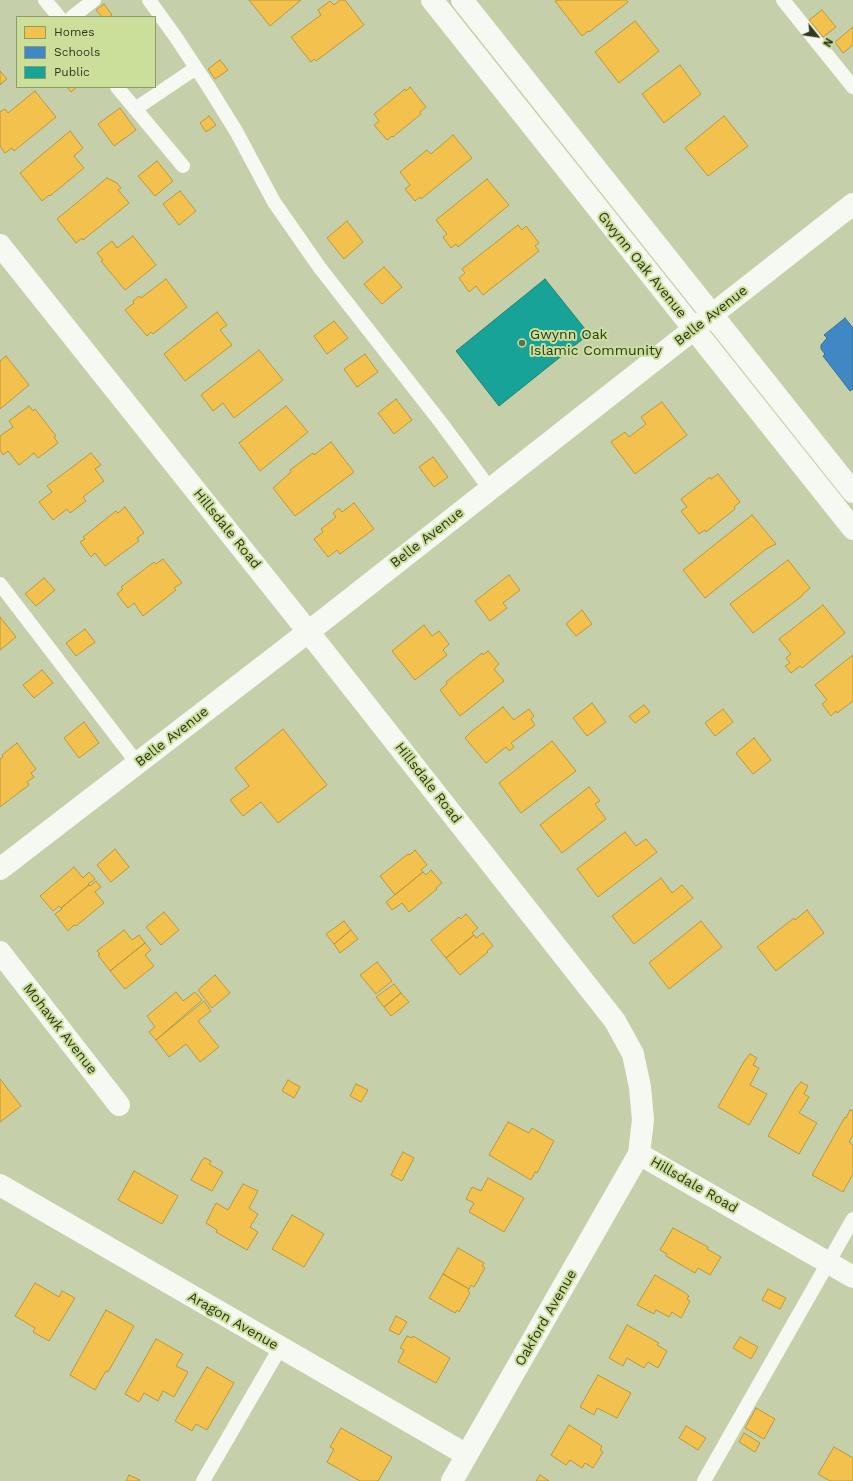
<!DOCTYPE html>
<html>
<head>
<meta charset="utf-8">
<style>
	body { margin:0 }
	#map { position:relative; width:853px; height:1481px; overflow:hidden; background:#c5d0aa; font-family:"Work Sans",sans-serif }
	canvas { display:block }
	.legend { position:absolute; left:16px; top:16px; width:140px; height:72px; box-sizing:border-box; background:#cbdf9b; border:1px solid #8d9c68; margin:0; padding:5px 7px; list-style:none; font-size:12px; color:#2f371c }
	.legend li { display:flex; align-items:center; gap:8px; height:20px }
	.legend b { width:20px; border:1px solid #8d9c68 }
	.north { position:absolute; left:797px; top:16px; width:40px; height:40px; -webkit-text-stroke:3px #cbdf9b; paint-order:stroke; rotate:120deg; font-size:11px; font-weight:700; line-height:16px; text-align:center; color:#2f371c }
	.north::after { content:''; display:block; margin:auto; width:14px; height:18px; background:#2f371c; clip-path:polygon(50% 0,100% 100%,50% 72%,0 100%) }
</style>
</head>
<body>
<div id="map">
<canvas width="853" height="1481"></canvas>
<ul class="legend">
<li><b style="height:11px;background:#f2c14e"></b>Homes</li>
<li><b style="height:11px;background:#3f88c5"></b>Schools</li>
<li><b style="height:11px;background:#17a398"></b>Public</li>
</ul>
<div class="north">N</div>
</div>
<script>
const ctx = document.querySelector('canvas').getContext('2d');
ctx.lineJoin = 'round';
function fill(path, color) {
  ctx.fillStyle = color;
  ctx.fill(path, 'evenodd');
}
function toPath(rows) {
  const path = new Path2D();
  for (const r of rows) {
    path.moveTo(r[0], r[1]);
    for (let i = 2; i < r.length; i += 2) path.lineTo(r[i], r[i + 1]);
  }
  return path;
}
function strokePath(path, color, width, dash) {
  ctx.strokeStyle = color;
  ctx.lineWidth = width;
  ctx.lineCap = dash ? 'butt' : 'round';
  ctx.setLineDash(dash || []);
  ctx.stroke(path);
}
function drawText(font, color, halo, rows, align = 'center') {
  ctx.font = font + ' "Work Sans",sans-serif';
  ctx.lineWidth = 4;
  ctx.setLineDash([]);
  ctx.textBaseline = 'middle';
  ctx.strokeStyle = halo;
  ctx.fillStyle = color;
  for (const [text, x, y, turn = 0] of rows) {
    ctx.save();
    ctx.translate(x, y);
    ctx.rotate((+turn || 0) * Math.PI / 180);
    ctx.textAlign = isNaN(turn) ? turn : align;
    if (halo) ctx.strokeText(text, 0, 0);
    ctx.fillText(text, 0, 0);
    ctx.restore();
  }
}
const homes = toPath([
	[249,0,301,0,270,26,249,0],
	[340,0,345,0,364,25,316,61,314,59,311,62,291,37,321,15,318,10,330,1,334,5,340,0],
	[557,0,626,0,628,2,589,32,588,31,582,36,555,1,557,0],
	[104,4,112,15,109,17,102,17,96,10,104,4],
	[822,10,836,27,823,37,809,20,822,10],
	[635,21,659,51,619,83,595,52,635,21],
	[853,27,853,45,843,53,835,42,853,27],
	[220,60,228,70,215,79,208,69,220,60],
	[680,65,701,94,664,123,642,94,680,65],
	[0,71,7,79,0,85,0,71],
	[67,87,77,87,71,92,67,87],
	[410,87,426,107,420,112,421,114,393,137,392,136,387,140,374,125,379,121,374,114,405,89,406,91,410,87],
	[35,91,56,117,14,151,12,148,5,153,0,146,0,112,5,109,8,113,35,91],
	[120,108,136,130,114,146,98,124,120,108],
	[209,116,216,125,206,132,200,123,209,116],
	[724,116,748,146,708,176,685,148,724,116],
	[70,131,83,148,74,156,84,168,50,196,49,195,42,201,20,173,70,131],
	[453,135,472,158,421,199,420,197,415,201,405,189,410,185,400,172,427,150,431,154,453,135],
	[157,161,173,181,155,196,138,176,157,161],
	[107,178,117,183,121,188,118,190,129,203,83,240,82,238,76,243,57,219,107,178],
	[487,179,509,205,458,247,456,244,451,248,443,237,447,234,436,220,487,179],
	[180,191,196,211,179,225,163,204,180,191],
	[347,221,363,242,344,259,327,238,347,221],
	[518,225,522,230,526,226,539,243,535,246,539,251,483,295,476,286,469,292,459,278,465,273,462,269,518,225],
	[133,236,156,265,125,290,101,261,103,260,97,253,112,241,117,248,133,236],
	[384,267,402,287,382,304,364,284,384,267],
	[166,279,187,307,153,334,151,332,147,336,125,310,134,303,133,301,139,296,141,298,166,279],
	[217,312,227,325,220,330,232,345,185,381,164,354,217,312],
	[334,321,348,338,327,354,314,336,334,321],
	[259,350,283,380,234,418,223,403,213,411,201,395,259,350],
	[365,354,378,372,357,387,344,369,365,354],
	[6,356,29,385,0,409,0,361,6,356],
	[396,399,412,420,394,434,378,413,396,399],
	[662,402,687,435,635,474,611,442,625,432,629,437,646,424,641,417,662,402],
	[29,406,33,411,35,409,56,436,54,437,58,443,38,458,34,453,19,465,8,451,3,455,0,450,0,436,13,427,9,421,29,406],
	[286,406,308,432,260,471,239,443,286,406],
	[331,442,354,472,295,516,273,488,291,472,290,470,313,453,314,455,331,442],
	[91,453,101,465,95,469,104,481,83,497,86,501,70,513,67,509,53,520,39,502,52,492,47,486,91,453],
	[433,457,448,477,434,487,419,467,433,457],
	[718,474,740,502,734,507,735,509,706,532,705,530,699,534,681,511,687,507,681,499,710,477,711,479,718,474],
	[354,503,374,529,340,554,337,550,328,557,314,539,323,532,321,529,336,517,333,513,339,508,342,512,354,503],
	[125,507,144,533,137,538,139,541,105,566,95,553,91,557,80,542,85,539,83,537,116,511,118,513,125,507],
	[752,515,776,544,766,549,705,598,683,570,752,515],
	[163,559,182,583,174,588,176,590,143,616,134,603,128,608,117,594,123,589,121,587,154,562,156,564,163,559],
	[788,560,810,588,803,594,802,596,753,633,730,604,788,560],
	[509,575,520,590,503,603,507,608,490,621,475,601,509,575],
	[44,578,55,590,36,606,25,594,44,578],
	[823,605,845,633,802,668,800,666,791,673,785,666,790,663,786,658,791,654,779,639,823,605],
	[582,610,592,624,576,636,566,624,582,610],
	[0,617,16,637,0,650,0,617],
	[424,625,432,636,439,631,449,644,443,650,447,655,415,680,392,651,424,625],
	[85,629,95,642,76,656,66,643,85,629],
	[488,651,499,664,494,669,504,681,460,716,440,690,447,684,446,682,482,653,483,655,488,651],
	[853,655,853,701,837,713,836,711,831,716,822,704,827,700,815,685,853,655],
	[42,670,53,683,34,698,23,685,42,670],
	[592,703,606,722,587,736,573,718,592,703],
	[644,705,650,712,635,723,629,716,644,705],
	[503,707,514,720,529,709,534,716,531,719,535,725,511,743,514,747,509,751,506,747,486,763,465,738,472,731,503,707],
	[723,709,733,722,715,736,705,723,723,709],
	[84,722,99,743,79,758,64,738,84,722],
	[283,729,327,785,278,823,261,802,243,816,230,800,249,786,235,768,283,729],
	[754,738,771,760,753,774,736,753,754,738],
	[552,741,576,771,521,813,499,783,552,741],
	[17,743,36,769,31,773,34,777,27,782,29,785,0,807,0,759,3,757,2,755,17,743],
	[589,787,600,801,595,804,606,819,562,853,540,825,589,787],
	[625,832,636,846,646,839,657,852,598,897,577,869,625,832],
	[115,849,129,867,111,882,97,865,115,849],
	[415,850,427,865,421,870,423,872,395,895,380,876,408,854,410,855,415,850],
	[74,867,83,878,89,872,95,879,88,884,89,885,61,908,59,906,53,911,40,896,74,867],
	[431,870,442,883,436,888,437,889,409,912,402,903,392,910,386,902,423,872,426,875,431,870],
	[661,878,672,893,682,885,693,898,634,944,612,916,661,878],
	[96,881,101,887,95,892,104,903,76,926,74,925,68,931,55,914,62,909,61,908,89,885,90,886,96,881],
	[807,910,824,933,776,971,757,947,794,918,795,920,807,910],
	[164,912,179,930,161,945,146,927,164,912],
	[466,914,478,928,472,933,474,935,446,958,431,940,459,917,461,919,466,914],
	[344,921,351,930,334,944,326,934,344,921],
	[701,921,722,947,669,989,649,963,701,921],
	[124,930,132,940,139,935,145,943,110,971,98,955,100,954,97,951,124,930],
	[351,930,358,939,340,953,334,944,351,930],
	[483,933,493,946,487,951,488,952,460,975,446,958,474,935,476,938,483,933],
	[145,943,151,950,145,955,154,966,125,989,110,971,145,943],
	[377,962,392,981,376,994,360,975,377,962],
	[215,975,230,993,212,1008,198,990,215,975],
	[394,984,401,993,384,1007,376,997,394,984],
	[176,992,183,1001,195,992,202,1000,156,1040,149,1032,155,1027,147,1016,176,992],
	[401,993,409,1002,391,1016,384,1007,401,993],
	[204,1001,211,1011,198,1021,219,1047,200,1062,186,1044,169,1057,156,1040,204,1001],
	[750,1054,757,1058,753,1065,759,1068,750,1085,767,1094,749,1125,718,1107,745,1060,750,1054],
	[0,1079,21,1106,0,1122,0,1079],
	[288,1080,300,1087,294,1098,282,1091,288,1080],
	[801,1082,808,1086,804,1094,809,1097,799,1113,817,1123,799,1154,768,1136,795,1089,801,1082],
	[356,1084,368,1090,361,1102,350,1096,356,1084],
	[850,1110,853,1111,853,1135,849,1142,853,1145,853,1174,843,1192,812,1175,845,1117,846,1118,850,1110],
	[508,1122,529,1133,532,1128,554,1141,537,1173,535,1172,531,1180,489,1155,508,1122],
	[403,1152,414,1158,402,1181,391,1175,403,1152],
	[205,1158,211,1161,209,1164,223,1172,212,1191,191,1180,202,1160,205,1158],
	[134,1171,178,1196,162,1224,118,1200,134,1171],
	[488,1178,524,1198,504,1232,469,1212,474,1203,466,1199,472,1187,481,1191,488,1178],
	[243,1184,258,1191,249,1208,258,1214,250,1227,258,1232,247,1250,216,1232,217,1230,206,1223,216,1203,228,1210,243,1184],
	[292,1215,324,1234,304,1267,272,1249,292,1215],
	[673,1228,708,1247,707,1249,721,1257,710,1275,698,1268,695,1273,666,1256,667,1254,660,1250,673,1228],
	[458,1248,484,1263,482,1266,485,1268,474,1287,471,1285,469,1289,443,1274,458,1248],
	[443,1274,469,1289,468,1291,470,1293,459,1312,457,1310,455,1313,429,1298,443,1274],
	[655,1275,684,1292,689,1296,687,1299,690,1301,681,1318,672,1312,669,1317,656,1310,654,1314,637,1305,655,1275],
	[35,1283,59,1297,62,1291,75,1298,49,1341,33,1332,35,1328,15,1316,35,1283],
	[768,1289,786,1298,780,1309,762,1300,768,1289],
	[106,1310,134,1326,108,1372,106,1371,95,1390,70,1375,106,1310],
	[396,1316,407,1322,399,1335,389,1330,396,1316],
	[627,1325,659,1343,657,1345,667,1351,658,1368,648,1362,644,1368,627,1358,623,1366,609,1358,627,1325],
	[407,1336,412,1338,413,1336,450,1358,436,1383,398,1362,404,1350,400,1348,407,1336],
	[740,1337,758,1347,751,1359,733,1348,740,1337],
	[156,1339,183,1354,176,1366,188,1372,174,1397,163,1391,158,1401,144,1393,139,1402,125,1394,156,1339],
	[207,1367,234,1383,207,1430,196,1424,192,1431,175,1421,207,1367],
	[598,1375,631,1393,617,1418,597,1408,594,1415,580,1407,598,1375],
	[756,1408,775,1419,764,1439,745,1428,756,1408],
	[569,1425,602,1446,600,1450,603,1452,593,1468,585,1463,582,1468,570,1460,566,1465,551,1455,569,1425],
	[686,1426,706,1438,698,1450,679,1438,686,1426],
	[341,1428,392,1457,378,1481,360,1481,327,1462,334,1449,330,1447,341,1428],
	[744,1433,760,1443,755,1452,739,1442,744,1433],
	[834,1447,853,1458,853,1481,830,1481,818,1474,834,1447],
	[129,1475,140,1480,139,1481,126,1481,129,1475],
	[540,1475,549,1481,536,1481,540,1475]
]);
const schools = toPath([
	[845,318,853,328,853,389,850,391,823,356,825,354,821,349,821,345,827,338,824,335,845,318]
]);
const public = toPath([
	[545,279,589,334,499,406,456,351,545,279]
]);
const service = toPath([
	[45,0,59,17],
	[149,0,175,36,208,86,236,131,274,202,320,268,442,424,490,489],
	[783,0,853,87],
	[72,17,94,0],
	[117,87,183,166],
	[135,109,196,68],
	[0,584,137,763],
	[203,1481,280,1348],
	[704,1481,853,1219]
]);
const minor = toPath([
	[0,952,119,1105],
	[0,1185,467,1455],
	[452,1481,639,1154]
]);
const tertiary = toPath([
	[432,0,853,529],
	[462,0,853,492],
	[0,245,322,649,615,1021,633,1054,640,1087,643,1120,639,1154,853,1277],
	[0,869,330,615,853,204]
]);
const markers = [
	[522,343,4,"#646d4e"]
];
const streetNames = [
	["Gwynn Oak Avenue",642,265,51],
	["Belle Avenue",711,316,-38],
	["Hillsdale Road",227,529,51],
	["Belle Avenue",427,538,-38],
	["Belle Avenue",172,737,-38],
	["Hillsdale Road",428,783,52],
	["Mohawk Avenue",60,1029,52],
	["Hillsdale Road",694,1185,30],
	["Oakford Avenue",546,1318,-60],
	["Aragon Avenue",233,1321,30]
];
const poiNames = [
	["Gwynn Oak",530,335],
	["Islamic Community",530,351]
];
fill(homes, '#f2c14e');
strokePath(homes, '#b8983f', 1);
fill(schools, '#3f88c5');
strokePath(schools, '#3a7092', 1);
fill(public, '#17a398');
strokePath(public, '#1e8373', 1);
strokePath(service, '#f6f8f2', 14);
strokePath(minor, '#f6f8f2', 22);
strokePath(tertiary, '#f6f8f2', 22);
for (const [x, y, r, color] of markers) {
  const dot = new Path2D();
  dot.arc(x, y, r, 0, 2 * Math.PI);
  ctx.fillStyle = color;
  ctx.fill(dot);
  strokePath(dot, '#cbdf9b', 1.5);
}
drawText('14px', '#2f371c', '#cbdf9b', streetNames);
drawText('14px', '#2f371c', '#cbdf9b', poiNames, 'left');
</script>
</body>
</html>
